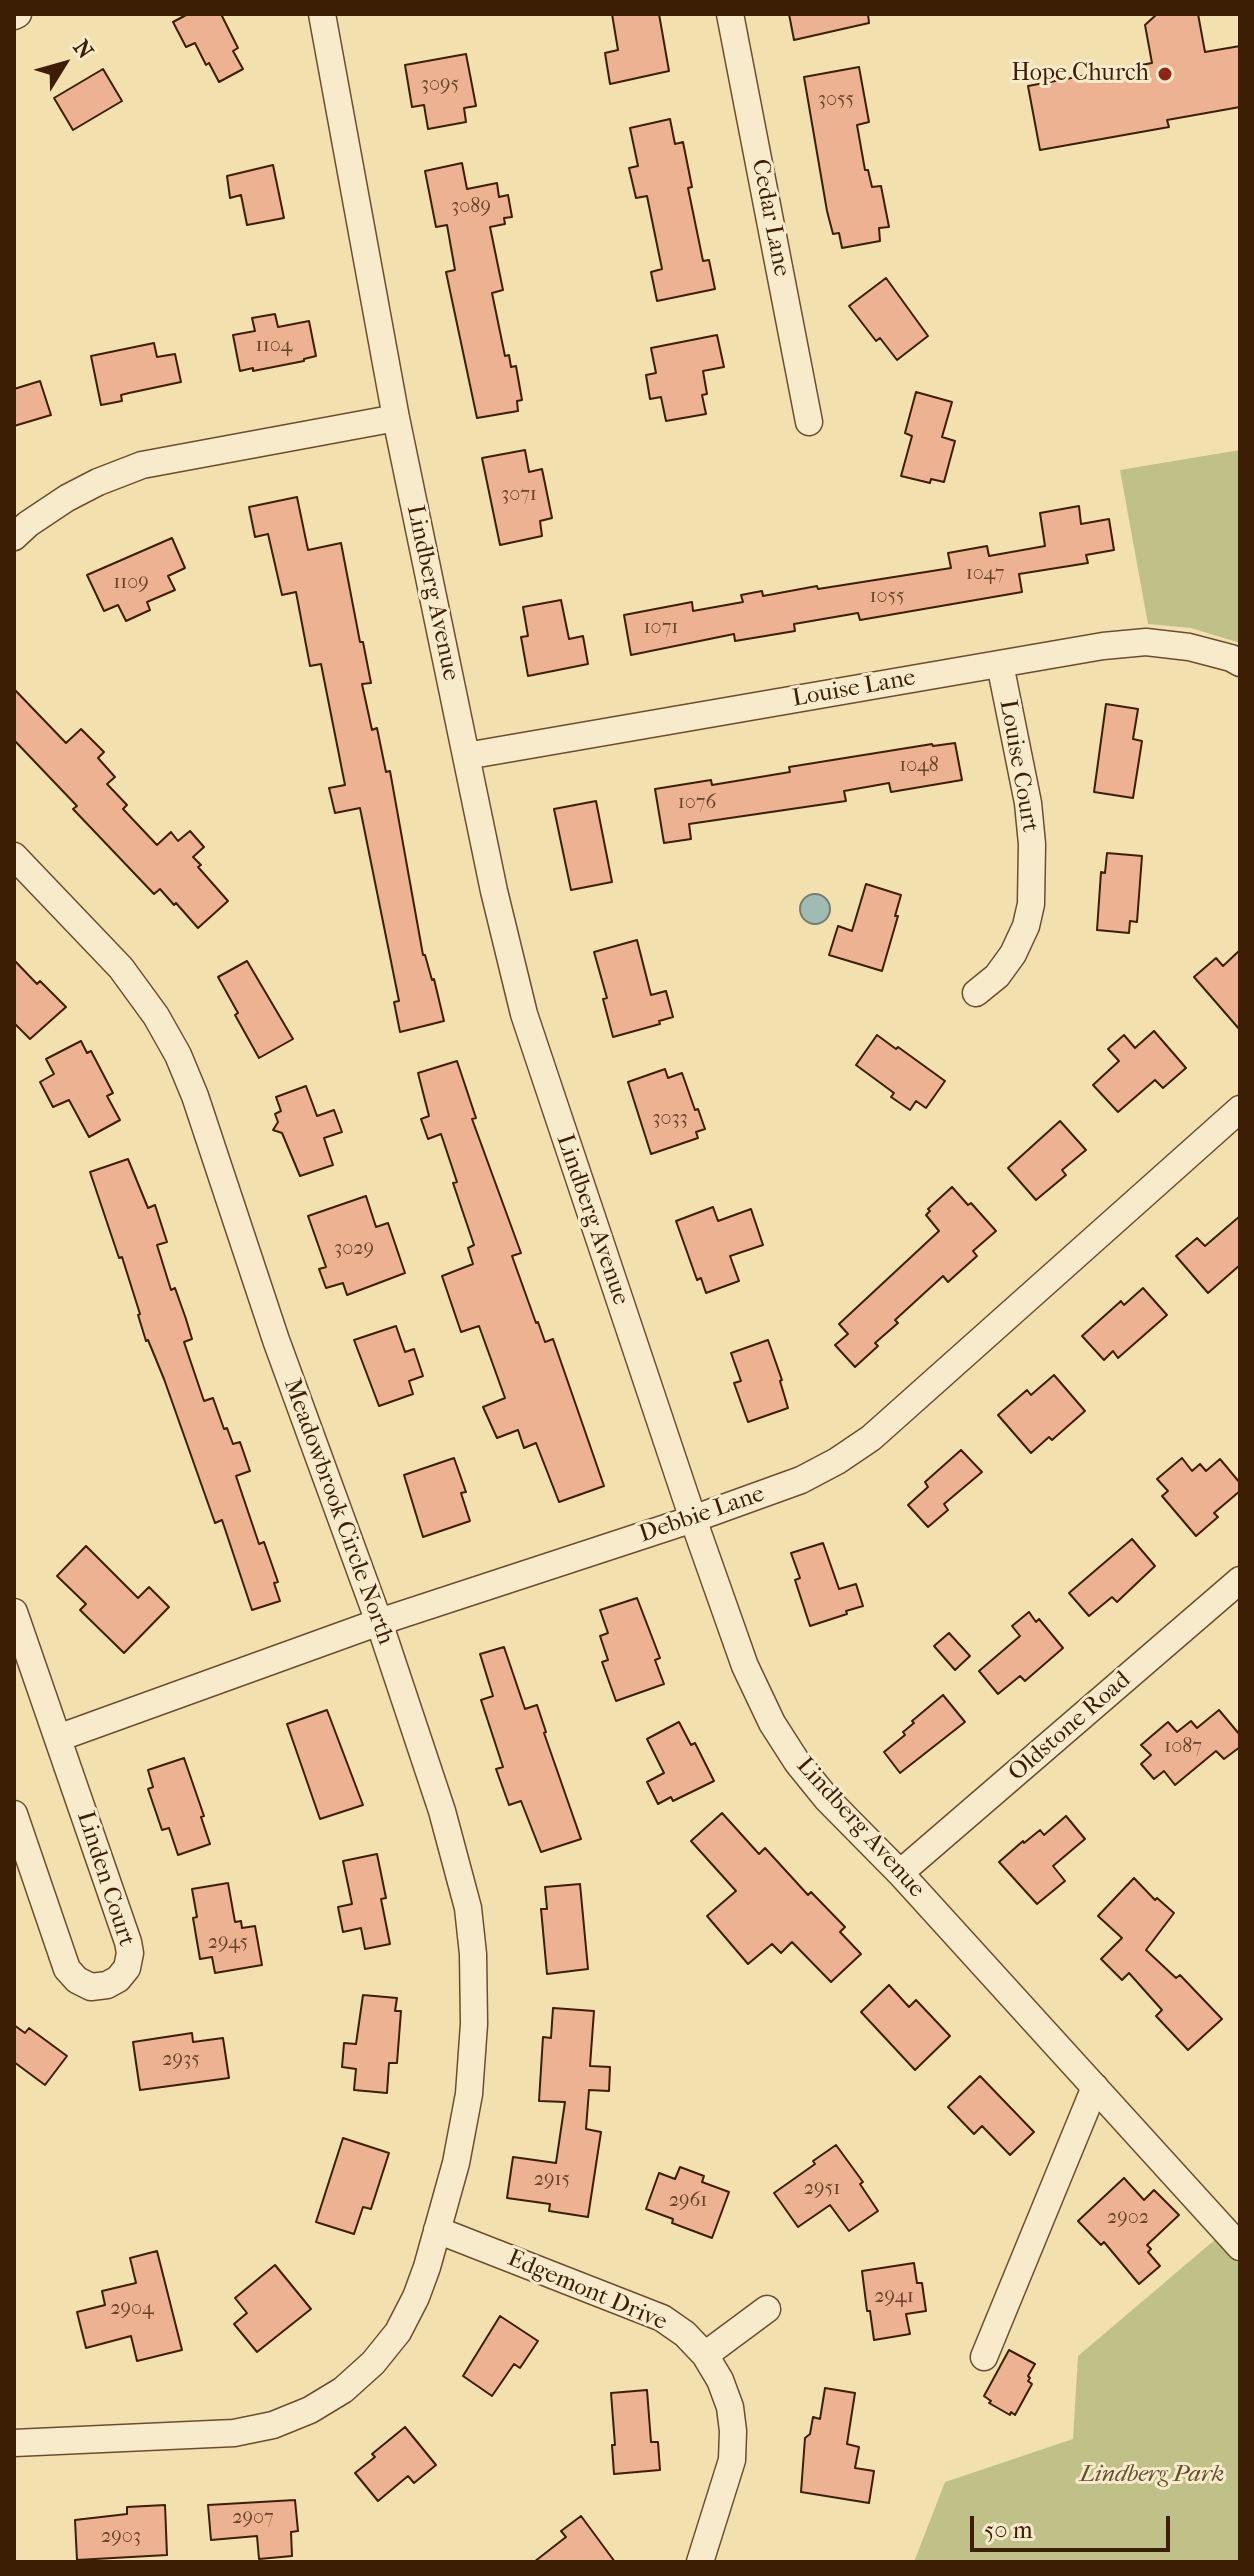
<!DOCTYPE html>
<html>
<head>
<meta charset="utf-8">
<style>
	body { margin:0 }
	#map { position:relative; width:1254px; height:2576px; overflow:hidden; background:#f3e0af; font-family:"IM FELL French Canon",serif }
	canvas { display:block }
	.frame { position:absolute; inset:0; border:16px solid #3c1e04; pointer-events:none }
	.north { position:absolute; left:24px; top:24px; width:80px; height:80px; -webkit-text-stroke:6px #f7ebcb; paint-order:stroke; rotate:53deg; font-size:22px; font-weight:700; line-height:32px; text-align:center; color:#3c1e04 }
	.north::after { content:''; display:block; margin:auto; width:28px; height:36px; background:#3c1e04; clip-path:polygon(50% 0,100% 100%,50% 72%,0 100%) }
	.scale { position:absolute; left:970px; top:2516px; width:200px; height:36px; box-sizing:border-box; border:4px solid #3c1e04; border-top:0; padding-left:10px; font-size:24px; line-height:28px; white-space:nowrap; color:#3c1e04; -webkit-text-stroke:6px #f7ebcb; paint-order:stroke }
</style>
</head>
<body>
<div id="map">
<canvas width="1254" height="2576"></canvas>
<div class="frame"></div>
<div class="north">N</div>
<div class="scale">50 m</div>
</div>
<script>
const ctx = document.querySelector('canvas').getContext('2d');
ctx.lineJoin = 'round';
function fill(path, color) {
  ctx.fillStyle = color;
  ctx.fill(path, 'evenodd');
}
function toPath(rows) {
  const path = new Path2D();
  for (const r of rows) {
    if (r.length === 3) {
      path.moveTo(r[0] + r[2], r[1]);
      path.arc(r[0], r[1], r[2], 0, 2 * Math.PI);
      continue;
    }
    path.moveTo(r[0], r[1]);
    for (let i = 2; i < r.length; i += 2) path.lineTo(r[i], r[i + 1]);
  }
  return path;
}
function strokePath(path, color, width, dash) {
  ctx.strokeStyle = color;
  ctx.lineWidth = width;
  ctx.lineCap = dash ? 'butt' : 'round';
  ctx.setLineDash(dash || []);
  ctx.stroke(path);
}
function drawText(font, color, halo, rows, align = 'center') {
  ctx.font = font + ' "IM FELL French Canon",serif';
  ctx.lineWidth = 6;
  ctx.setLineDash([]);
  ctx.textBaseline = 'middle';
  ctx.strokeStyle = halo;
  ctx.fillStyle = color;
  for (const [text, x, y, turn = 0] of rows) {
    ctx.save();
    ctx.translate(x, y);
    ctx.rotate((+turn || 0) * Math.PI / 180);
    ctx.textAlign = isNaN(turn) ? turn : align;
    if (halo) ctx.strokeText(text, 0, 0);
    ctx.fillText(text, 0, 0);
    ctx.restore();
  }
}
const green = toPath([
	[1240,450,1240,643,1191,628,1148,624,1120,470],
	[1217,2238,1240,2264,1240,2562,914,2562,945,2482,1073,2439,1078,2356]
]);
const water = toPath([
	[815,909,15]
]);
const building = toPath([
	[188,14,221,14,238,48,233,51,243,69,219,82,209,63,206,65,195,43,186,47,173,22,188,14],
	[612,14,659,14,669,71,610,84,605,53,618,50,612,14],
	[789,14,868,14,869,23,794,40,789,14],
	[1157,14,1198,14,1205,52,1240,46,1240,107,1167,120,1169,127,1040,150,1028,86,1152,63,1145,25,1157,14],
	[466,54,476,106,464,108,466,122,428,129,424,105,412,107,405,65,466,54],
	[859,67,869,122,857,125,865,170,868,170,872,187,881,186,889,227,879,228,880,241,842,248,839,233,833,234,827,211,804,77,859,67],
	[103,69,122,101,73,130,54,98,103,69],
	[670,119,675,144,683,142,692,187,688,188,703,261,709,260,715,289,657,301,651,272,662,269,647,196,636,198,629,168,638,166,630,128,670,119],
	[462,163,467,189,497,183,499,197,508,195,512,217,504,218,505,224,490,227,503,290,492,293,505,356,509,355,511,367,516,366,522,400,517,401,518,411,477,418,446,272,455,270,447,225,436,227,425,171,462,163],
	[273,165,284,218,247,225,241,195,230,198,227,176,273,165],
	[886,278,928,336,897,360,880,338,876,341,849,306,886,278],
	[275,314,278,327,309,321,316,356,304,359,304,361,253,371,253,368,240,371,233,335,255,331,252,318,275,314],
	[717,335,724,367,703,371,707,394,702,395,706,414,666,421,661,397,650,399,646,375,656,373,651,348,717,335],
	[154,343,157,357,175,354,181,382,129,393,121,395,122,401,101,405,91,356,154,343],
	[40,381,51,415,14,426,14,389,40,381],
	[916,392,952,402,942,437,955,441,944,482,931,479,930,483,901,476,912,436,905,433,916,392],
	[525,450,529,472,542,469,552,518,540,521,542,536,500,545,482,458,525,450],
	[297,497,308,550,341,543,360,642,363,642,371,683,362,684,372,730,377,728,386,772,390,771,423,955,425,955,432,980,434,979,444,1021,400,1032,394,1002,399,1001,360,808,335,813,329,788,345,785,321,664,310,666,296,592,282,595,268,534,255,537,249,507,297,497],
	[1079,506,1081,524,1109,519,1114,550,1086,555,1088,563,1019,574,1022,592,860,620,858,613,794,624,795,631,735,641,734,634,631,655,624,615,692,602,693,611,743,602,741,595,762,591,763,596,817,586,818,589,951,568,948,553,987,546,989,556,1045,546,1040,513,1079,506],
	[172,538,185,568,168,576,175,590,147,602,150,610,126,621,118,605,104,611,87,575,172,538],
	[561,600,569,639,583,636,588,664,528,676,521,637,528,636,523,607,561,600],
	[14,689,66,743,81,729,104,752,98,758,115,777,107,784,127,805,123,809,157,845,171,832,178,841,190,831,204,847,193,857,201,865,198,867,228,901,198,928,176,903,174,905,160,889,154,894,73,809,77,806,14,740,14,689],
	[1106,704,1138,709,1133,739,1142,741,1133,798,1094,792,1106,704],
	[955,743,962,780,891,792,889,783,844,791,846,801,689,824,691,839,664,843,655,789,711,780,712,785,790,772,789,767,932,744,933,746,955,743],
	[596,801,612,882,571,890,554,809,596,801],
	[1107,853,1142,856,1137,922,1130,921,1129,933,1097,930,1101,872,1105,873,1107,853],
	[866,884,901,895,895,916,898,916,882,971,829,955,838,926,852,931,866,884],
	[637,940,651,995,666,991,673,1017,659,1021,660,1024,613,1037,603,999,607,998,594,952,637,940],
	[1240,950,1240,1030,1194,977,1216,958,1223,966,1240,950],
	[14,960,37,984,40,981,66,1007,30,1039,14,1023,14,960],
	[247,961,293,1039,259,1058,235,1015,238,1013,218,977,247,961],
	[1154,1031,1186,1068,1163,1088,1155,1080,1118,1112,1093,1085,1119,1061,1108,1049,1124,1035,1135,1048,1154,1031],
	[877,1035,896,1049,898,1047,945,1081,926,1108,916,1101,910,1110,891,1097,894,1093,856,1065,877,1035],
	[81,1041,87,1053,91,1051,113,1093,107,1096,120,1120,89,1137,69,1100,53,1107,40,1082,54,1074,46,1059,81,1041],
	[457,1061,476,1118,472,1119,521,1253,512,1256,536,1323,538,1322,545,1342,553,1339,604,1486,559,1502,536,1443,524,1448,518,1430,497,1438,483,1407,505,1398,479,1326,461,1332,442,1276,473,1264,468,1248,474,1245,453,1183,457,1182,441,1134,428,1139,421,1119,429,1116,418,1073,457,1061],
	[665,1069,668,1078,682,1073,695,1110,698,1109,705,1129,696,1132,698,1138,651,1154,628,1082,665,1069],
	[306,1086,317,1116,334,1110,342,1132,324,1138,333,1165,300,1176,282,1133,273,1130,278,1122,275,1114,281,1111,276,1097,306,1086],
	[1060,1121,1086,1150,1062,1170,1066,1175,1036,1200,1008,1168,1060,1121],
	[128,1159,148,1208,155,1205,167,1242,157,1245,171,1290,175,1288,186,1319,192,1339,184,1342,204,1401,213,1398,224,1429,227,1428,233,1444,240,1442,250,1471,236,1476,259,1544,264,1542,278,1582,274,1583,280,1601,252,1610,222,1520,215,1523,164,1379,148,1340,146,1341,138,1315,140,1314,122,1257,119,1258,90,1172,128,1159],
	[952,1187,968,1205,971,1203,996,1231,973,1251,977,1256,948,1282,943,1276,895,1320,898,1323,875,1343,878,1346,855,1367,835,1345,848,1334,839,1324,939,1231,926,1215,930,1211,928,1209,952,1187],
	[366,1196,376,1227,388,1223,405,1273,347,1295,343,1283,326,1288,319,1269,326,1267,308,1216,366,1196],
	[713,1207,718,1221,751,1209,763,1245,730,1256,739,1281,706,1293,701,1278,697,1280,676,1221,713,1207],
	[1240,1216,1240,1265,1208,1293,1176,1256,1197,1238,1205,1246,1240,1216],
	[1143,1288,1167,1315,1118,1358,1113,1351,1104,1360,1082,1336,1121,1301,1124,1305,1143,1288],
	[396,1326,405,1352,414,1349,423,1376,409,1381,413,1394,379,1406,354,1340,396,1326],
	[768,1340,782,1380,780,1381,788,1408,748,1422,734,1383,741,1381,731,1353,768,1340],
	[1054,1375,1085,1411,1052,1440,1049,1437,1031,1453,998,1415,1027,1390,1031,1395,1054,1375],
	[961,1450,982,1472,944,1504,948,1510,928,1527,908,1505,928,1487,925,1482,961,1450],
	[454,1458,466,1492,461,1493,470,1521,423,1537,404,1475,454,1458],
	[1182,1458,1192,1471,1200,1464,1206,1471,1220,1459,1240,1483,1240,1491,1214,1513,1218,1517,1196,1536,1162,1496,1168,1491,1157,1479,1182,1458],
	[1132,1539,1155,1566,1117,1602,1112,1597,1089,1616,1069,1593,1132,1539],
	[823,1543,839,1589,856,1584,863,1606,846,1611,847,1614,810,1626,795,1580,800,1578,791,1553,823,1543],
	[86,1546,138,1598,149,1587,169,1607,124,1653,80,1610,86,1604,57,1576,86,1546],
	[637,1598,660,1658,655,1660,664,1684,616,1701,602,1662,608,1660,600,1636,608,1633,600,1610,637,1598],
	[1029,1612,1036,1622,1039,1619,1063,1648,1025,1681,1020,1676,998,1694,979,1671,1020,1636,1012,1626,1029,1612],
	[949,1633,970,1656,955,1670,934,1646,949,1633],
	[504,1647,525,1709,537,1705,546,1732,544,1733,581,1839,541,1852,521,1801,509,1805,496,1769,503,1767,481,1700,493,1696,480,1654,504,1647],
	[943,1695,965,1722,900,1773,884,1752,905,1735,903,1732,914,1723,912,1721,943,1695],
	[327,1710,363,1805,320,1819,287,1724,327,1710],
	[1219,1710,1240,1735,1240,1747,1224,1759,1216,1751,1175,1785,1164,1771,1154,1779,1141,1764,1151,1755,1141,1745,1168,1722,1177,1732,1191,1721,1197,1728,1219,1710],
	[679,1722,691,1745,695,1743,714,1781,673,1801,671,1797,658,1804,647,1782,664,1773,647,1739,679,1722],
	[184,1758,204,1816,201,1817,210,1844,178,1855,169,1828,162,1830,148,1789,153,1787,148,1770,184,1758],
	[722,1813,759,1854,765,1848,808,1895,811,1892,845,1927,840,1932,861,1954,831,1982,792,1942,781,1953,772,1944,748,1964,707,1916,736,1891,691,1841,722,1813],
	[1066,1816,1085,1839,1053,1866,1065,1881,1037,1904,999,1862,1023,1841,1024,1843,1040,1830,1044,1835,1066,1816],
	[377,1854,386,1898,381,1899,390,1944,365,1949,361,1928,343,1932,338,1907,352,1904,343,1861,377,1854],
	[1134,1878,1155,1900,1157,1898,1174,1913,1146,1950,1176,1978,1180,1975,1222,2019,1188,2050,1156,2016,1162,2010,1129,1973,1122,1980,1101,1959,1122,1938,1098,1916,1134,1878],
	[228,1883,235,1922,241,1921,242,1928,255,1926,262,1965,215,1973,212,1957,200,1959,193,1918,197,1917,192,1889,228,1883],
	[580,1884,588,1969,547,1974,541,1909,547,1909,545,1887,580,1884],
	[889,1985,909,2007,916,2000,950,2036,915,2070,861,2012,889,1985],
	[363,1995,397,1998,395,2011,401,2011,397,2063,389,2063,387,2093,354,2090,356,2069,342,2067,344,2043,356,2044,363,1995],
	[553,2008,594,2011,590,2066,610,2067,609,2091,589,2090,586,2129,601,2132,588,2217,549,2211,550,2204,507,2198,513,2157,556,2163,565,2102,539,2101,543,2037,551,2038,553,2008],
	[14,2025,25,2033,29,2028,67,2056,45,2085,14,2062,14,2025],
	[192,2033,193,2042,223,2038,229,2078,140,2090,133,2042,192,2033],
	[980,2076,1034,2132,1010,2155,982,2126,974,2134,948,2107,980,2076],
	[343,2138,389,2153,371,2209,363,2207,354,2234,316,2222,343,2138],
	[836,2145,863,2182,860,2184,878,2211,849,2231,830,2205,798,2227,774,2193,815,2164,813,2161,836,2145],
	[680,2167,704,2176,702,2182,729,2192,712,2238,672,2223,673,2219,646,2209,659,2173,675,2179,680,2167],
	[1124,2178,1144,2200,1154,2190,1179,2215,1147,2245,1151,2249,1148,2252,1160,2266,1139,2284,1104,2242,1101,2245,1078,2221,1124,2178],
	[157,2251,182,2350,137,2361,131,2336,86,2348,77,2312,105,2305,102,2291,136,2283,130,2258,157,2251],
	[914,2263,917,2283,922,2283,926,2311,906,2314,910,2334,874,2340,870,2311,867,2311,862,2271,914,2263],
	[275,2265,311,2309,257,2352,234,2324,247,2313,235,2298,275,2265],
	[500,2316,538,2341,520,2368,514,2364,492,2396,463,2376,500,2316],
	[1009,2350,1035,2364,1028,2376,1030,2378,1028,2381,1032,2384,1015,2415,1011,2412,1010,2415,989,2403,991,2401,984,2396,1009,2350],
	[825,2388,855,2393,847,2444,859,2447,855,2468,874,2471,869,2503,801,2492,805,2438,810,2434,813,2417,820,2419,825,2388],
	[647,2390,651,2442,658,2442,660,2470,614,2474,612,2445,615,2445,611,2393,647,2390],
	[405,2427,436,2465,414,2483,408,2476,378,2501,355,2473,375,2457,372,2454,405,2427],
	[295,2500,298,2531,291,2532,292,2556,259,2559,257,2536,211,2540,208,2505,295,2500],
	[165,2505,167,2555,77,2560,75,2520,127,2514,127,2507,165,2505],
	[581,2516,615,2562,534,2562,566,2537,561,2531,581,2516]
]);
const minor = toPath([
	[322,14,396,418,494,891,524,1014,693,1519,745,1666,772,1723,797,1762,827,1799,900,1873,1240,2247],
	[730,14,809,422],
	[14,16,18,14],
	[14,537,28,524,67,498,98,482,142,465,396,418],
	[466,756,1103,646,1146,642,1189,647,1231,658,1240,663],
	[14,856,121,968,156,1016,178,1055,195,1096,276,1340,379,1622,442,1811,468,1908,473,1954,474,2024,469,2094,456,2163,427,2267,416,2297,398,2332,373,2363,343,2390,310,2410,273,2425,234,2433,14,2443],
	[976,993,997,976,1013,954,1026,926,1031,904,1032,844,1028,803,1000,664],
	[14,1612,128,1942,130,1953,127,1968,118,1979,107,1985,91,1987,77,1980,67,1969,14,1814],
	[58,1738,379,1622,693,1519,801,1480,837,1461,871,1438,1240,1109],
	[900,1873,1240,1580],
	[437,2230,662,2318,685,2334,705,2355,720,2380,730,2407,733,2431,732,2460,700,2562],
	[705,2355,767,2309],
	[984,2357,1095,2087]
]);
const markers = [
	[1165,74,8,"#8f2418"]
];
const numberNames = [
	["3095",440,85],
	["3055",836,100],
	["3089",471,207],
	["1104",274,346],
	["3071",519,495],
	["1047",985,574],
	["1109",131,583],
	["1055",887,597],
	["1071",661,628],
	["1048",919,766],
	["1076",697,803],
	["3033",670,1119],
	["3029",354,1249],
	["1087",1183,1747],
	["2945",228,1943],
	["2935",181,2060],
	["2915",552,2180],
	["2951",822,2189],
	["2961",688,2201],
	["2902",1128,2218],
	["2941",894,2297],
	["2904",132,2309],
	["2907",253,2518],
	["2903",121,2537]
];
const poiNames = [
	["Hope Church",1149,74]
];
const streetNames = [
	["Cedar Lane",770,218,79],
	["Lindberg Avenue",432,593,78],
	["Louise Lane",854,689,-10],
	["Louise Court",1018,766,80],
	["Lindberg Avenue",592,1220,71],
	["Meadowbrook Circle North",338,1512,70],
	["Debbie Lane",702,1515,-19],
	["Oldstone Road",1070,1727,-41],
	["Lindberg Avenue",860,1828,48],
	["Linden Court",105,1879,72],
	["Edgemont Drive",587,2291,23]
];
const parkNames = [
	["Lindberg Park",1152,2475]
];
fill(green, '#bfc188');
fill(water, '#9ebbb4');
strokePath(water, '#777c6e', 2);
fill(building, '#ecb292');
strokePath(building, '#3c1e04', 2);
strokePath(minor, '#6a4e2f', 29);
strokePath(minor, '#f7ebcb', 26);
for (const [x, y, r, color] of markers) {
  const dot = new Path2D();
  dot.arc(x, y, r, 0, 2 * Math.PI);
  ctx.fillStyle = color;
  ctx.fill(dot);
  strokePath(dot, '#f7ebcb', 3);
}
drawText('20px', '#684328', null, numberNames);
drawText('24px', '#3c1e04', '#f7ebcb', poiNames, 'right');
drawText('24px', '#3c1e04', '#f7ebcb', streetNames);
drawText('italic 24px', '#634f2c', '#f7ebcb', parkNames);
</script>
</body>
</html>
